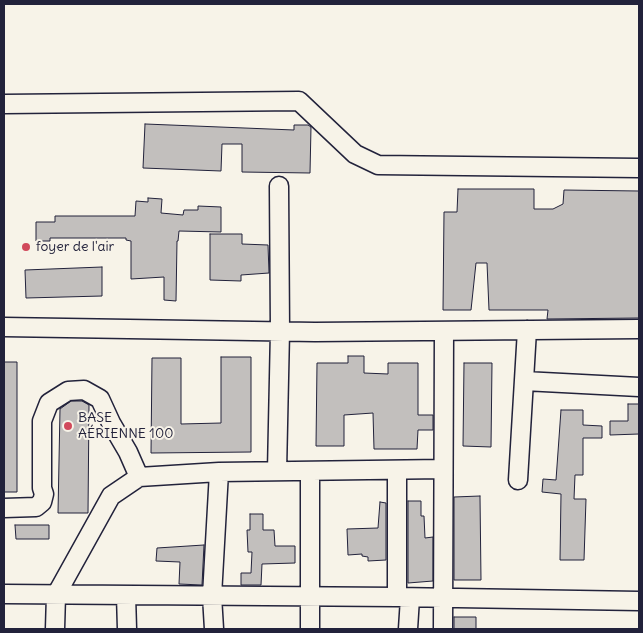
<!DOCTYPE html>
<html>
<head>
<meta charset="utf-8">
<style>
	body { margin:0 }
	#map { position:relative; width:643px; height:633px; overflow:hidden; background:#f7f3e8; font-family:Delius,sans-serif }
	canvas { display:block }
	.frame { position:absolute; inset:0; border:5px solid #22223b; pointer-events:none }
</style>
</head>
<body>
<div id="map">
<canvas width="643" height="633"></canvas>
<div class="frame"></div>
</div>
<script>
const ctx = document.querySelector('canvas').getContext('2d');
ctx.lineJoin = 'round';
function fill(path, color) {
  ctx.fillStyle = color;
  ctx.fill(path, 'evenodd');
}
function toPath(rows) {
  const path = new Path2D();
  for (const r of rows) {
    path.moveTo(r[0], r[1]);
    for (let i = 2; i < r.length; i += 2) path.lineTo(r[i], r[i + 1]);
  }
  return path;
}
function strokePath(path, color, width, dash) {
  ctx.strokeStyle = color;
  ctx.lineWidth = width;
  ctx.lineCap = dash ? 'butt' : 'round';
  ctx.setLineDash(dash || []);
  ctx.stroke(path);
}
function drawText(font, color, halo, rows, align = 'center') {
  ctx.font = font + ' Delius,sans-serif';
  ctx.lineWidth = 4;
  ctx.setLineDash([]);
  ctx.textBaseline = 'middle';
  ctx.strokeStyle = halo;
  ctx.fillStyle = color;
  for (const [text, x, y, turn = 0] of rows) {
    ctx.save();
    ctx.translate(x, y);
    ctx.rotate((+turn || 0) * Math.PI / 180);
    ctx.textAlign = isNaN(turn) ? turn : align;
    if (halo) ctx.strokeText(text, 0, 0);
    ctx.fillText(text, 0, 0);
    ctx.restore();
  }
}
const building = toPath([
	[145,124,294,130,294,125,308,125,311,127,310,173,242,172,242,144,222,144,221,171,143,168,145,124],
	[458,189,534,189,534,209,553,209,563,204,564,190,639,191,639,318,547,319,548,310,489,310,487,263,476,263,471,310,443,310,444,212,457,212,458,189],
	[148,198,162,199,161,213,183,215,184,210,198,210,198,206,221,207,221,232,179,231,178,241,177,241,176,301,164,300,164,277,131,279,131,241,126,240,126,238,50,238,50,241,36,241,36,222,55,222,55,216,135,216,136,201,148,202,148,198],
	[210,234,242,234,242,244,268,245,269,273,241,275,241,281,210,280,210,234],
	[102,267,102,296,26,298,25,270,102,267],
	[348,356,364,356,364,373,388,374,388,363,418,363,418,415,433,415,433,430,418,430,417,449,374,449,373,413,344,415,344,446,316,446,317,363,348,363,348,356],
	[221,357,251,357,251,452,151,453,152,358,181,358,181,424,221,423,221,357],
	[4,362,17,362,17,492,4,492,4,362],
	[464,363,492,363,491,447,463,446,464,363],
	[71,401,82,401,89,405,88,513,58,513,60,409,71,401],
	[628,404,639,404,639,434,610,435,610,421,628,421,628,404],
	[561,410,583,410,583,425,602,426,602,438,583,438,583,475,575,475,574,499,586,499,584,560,560,560,561,494,542,492,543,479,556,480,561,410],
	[480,496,481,580,454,580,454,497,480,496],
	[408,501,421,501,421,516,424,516,425,538,433,537,433,581,408,583,408,501],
	[380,502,386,503,386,560,368,561,368,557,362,556,362,554,348,555,347,529,378,528,380,502],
	[250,514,263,514,263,530,274,530,275,546,295,546,295,563,262,564,261,585,241,585,241,573,251,573,252,552,248,552,247,530,250,530,250,514],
	[15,525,49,525,49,539,16,539,15,525],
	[204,545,202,585,179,584,180,562,156,561,157,548,204,545],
	[454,617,476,617,476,629,454,629,454,617]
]);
const minor = toPath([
	[4,104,299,101,355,154,378,165,639,168],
	[4,327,315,332,639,329],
	[524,381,639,387],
	[397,470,397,597],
	[277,471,280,331,279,186],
	[310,471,310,629],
	[518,480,527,330],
	[4,508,36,507,42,502,44,494,42,488,42,421,49,403,68,391,84,390,100,399,111,423,128,452,139,477],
	[4,594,397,597,639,601],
	[126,595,127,629],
	[55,629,56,595,111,496,139,477,219,472,443,469],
	[214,629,212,596,219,472],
	[408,629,410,598],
	[443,629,444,331]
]);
const markers = [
	[26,247,5,"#d1495b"],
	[68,426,5,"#d1495b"]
];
const poiNames = [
	["foyer de l'air",36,247],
	["BASE",78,418],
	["AÉRIENNE 100",78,434]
];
fill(building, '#c2bfbd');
strokePath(building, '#22223b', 1);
strokePath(minor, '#22223b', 21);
strokePath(minor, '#f7f3e8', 18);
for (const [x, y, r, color] of markers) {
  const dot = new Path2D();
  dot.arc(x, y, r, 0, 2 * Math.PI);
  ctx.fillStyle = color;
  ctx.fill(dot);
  strokePath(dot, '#f7f3e8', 2);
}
drawText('14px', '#22223b', '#f7f3e8', poiNames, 'left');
</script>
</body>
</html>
